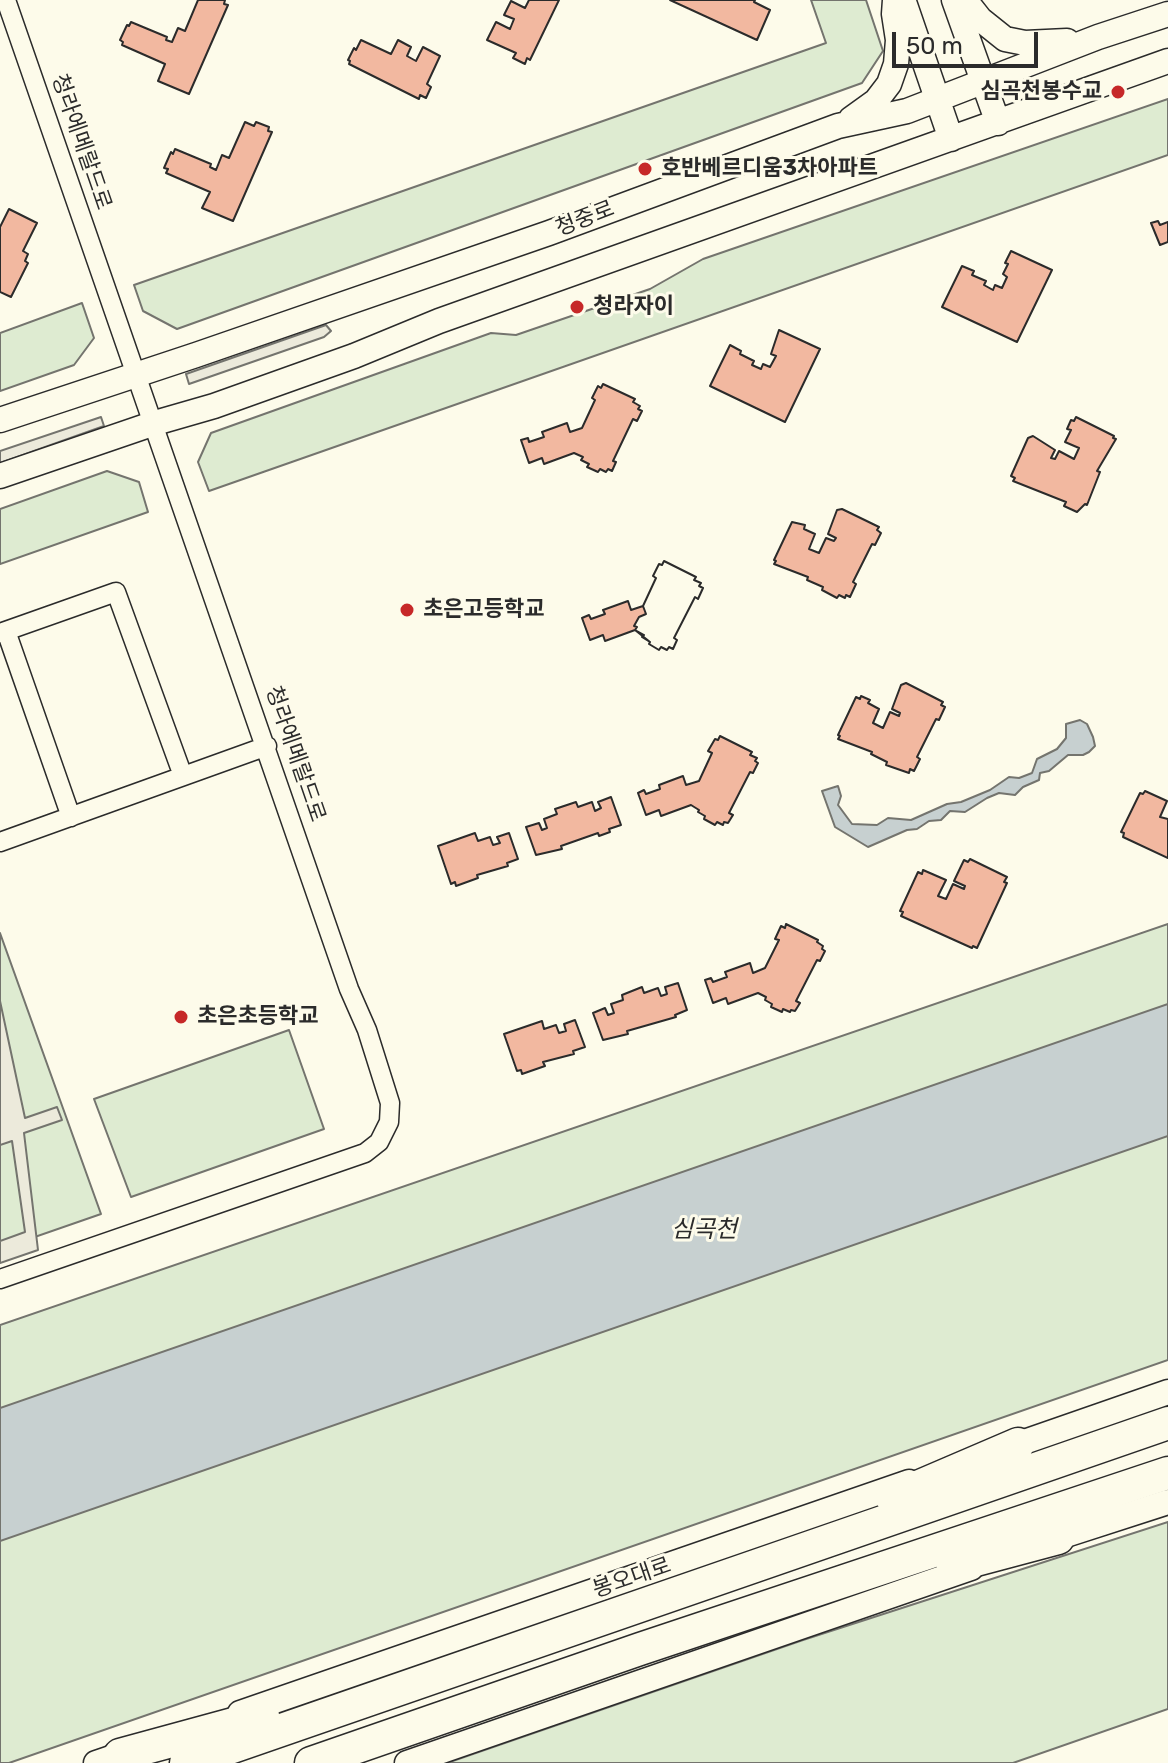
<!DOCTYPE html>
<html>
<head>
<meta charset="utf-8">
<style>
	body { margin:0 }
	#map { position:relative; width:1168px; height:1763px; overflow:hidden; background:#fdfbea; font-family:Rubik,sans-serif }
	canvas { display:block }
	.scale { position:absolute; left:892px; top:32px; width:146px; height:36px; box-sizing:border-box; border:4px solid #2b2b2b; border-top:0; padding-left:10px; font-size:24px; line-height:28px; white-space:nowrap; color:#2b2b2b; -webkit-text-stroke:6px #fdfbea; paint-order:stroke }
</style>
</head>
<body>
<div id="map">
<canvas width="1168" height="1763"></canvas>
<div class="scale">50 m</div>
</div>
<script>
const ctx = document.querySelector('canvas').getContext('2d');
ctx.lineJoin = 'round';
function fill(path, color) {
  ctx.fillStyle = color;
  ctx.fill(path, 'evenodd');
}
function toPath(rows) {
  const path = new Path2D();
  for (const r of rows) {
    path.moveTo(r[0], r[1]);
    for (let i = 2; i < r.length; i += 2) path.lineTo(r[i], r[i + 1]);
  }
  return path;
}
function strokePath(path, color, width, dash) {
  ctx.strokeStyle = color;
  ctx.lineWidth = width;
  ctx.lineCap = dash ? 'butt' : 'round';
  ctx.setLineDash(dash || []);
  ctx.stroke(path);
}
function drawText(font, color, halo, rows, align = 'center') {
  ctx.font = font + ' Rubik,"Noto Sans KR",sans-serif';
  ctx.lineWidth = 6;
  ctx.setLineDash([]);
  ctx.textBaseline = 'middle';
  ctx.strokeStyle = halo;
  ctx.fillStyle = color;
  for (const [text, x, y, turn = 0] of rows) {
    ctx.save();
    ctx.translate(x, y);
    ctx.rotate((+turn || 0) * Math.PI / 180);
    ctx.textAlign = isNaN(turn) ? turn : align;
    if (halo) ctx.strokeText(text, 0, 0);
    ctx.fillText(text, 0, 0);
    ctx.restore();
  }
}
const green = toPath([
	[811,0,866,0,883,51,862,83,177,329,143,311,134,285,826,43,811,0],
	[1168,99,1168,155,209,491,198,462,211,433,491,333,516,335,650,289,703,259,1168,99],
	[82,303,94,338,74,365,0,391,0,333,82,303],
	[107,471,139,482,148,512,0,564,0,509,107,471],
	[1168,924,1168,1360,9,1763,0,1763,0,1325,1168,924],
	[0,933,101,1214,0,1249,0,933],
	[289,1030,324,1129,131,1197,94,1099,289,1030],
	[1168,1522,1168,1709,1013,1763,447,1763,803,1640,1168,1522]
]);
const parking = toPath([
	[326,325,331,331,324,337,189,384,186,374,326,325],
	[101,417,104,426,0,463,0,451,101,417],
	[0,1001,25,1118,57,1107,62,1120,24,1133,38,1250,0,1263,0,1241,25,1232,12,1141,0,1145,0,1001]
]);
const water = toPath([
	[1080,720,1087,724,1093,737,1095,746,1089,752,1083,755,1068,755,1049,771,1040,773,1039,780,1023,787,1015,795,999,793,987,798,965,812,950,811,941,820,929,821,917,829,907,830,868,847,835,827,822,791,838,786,841,796,838,805,852,824,877,825,888,818,911,820,947,804,961,802,990,790,1009,777,1019,778,1032,773,1037,759,1057,749,1066,738,1066,724,1080,720],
	[1168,1004,1168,1136,0,1541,0,1408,1168,1004]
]);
const building = toPath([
	[198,0,225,0,224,4,228,5,189,94,158,81,165,64,122,45,123,42,120,40,127,25,129,26,131,22,167,37,166,40,172,42,178,28,185,31,198,0],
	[529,0,559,0,530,60,527,58,525,64,513,58,516,53,487,40,496,22,510,29,514,19,504,15,511,1,525,8,529,0],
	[670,0,755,0,754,2,770,10,757,40,670,0],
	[361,40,391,54,398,40,411,47,407,56,416,61,423,47,440,56,427,84,431,87,426,98,420,95,419,99,349,64,350,61,348,60,354,48,356,50,361,40],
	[245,122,254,126,256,122,269,127,268,131,272,132,233,221,202,208,210,192,166,173,168,169,164,168,171,152,173,154,175,149,211,164,210,167,216,170,222,155,229,158,245,122],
	[9,209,37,223,23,251,28,254,25,261,28,263,11,297,0,292,0,227,9,209],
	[1158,221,1160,225,1168,222,1168,242,1160,245,1151,223,1158,221],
	[1011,251,1052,270,1017,342,942,307,962,266,974,271,972,275,986,281,984,285,993,290,995,285,1002,288,1007,277,1003,274,1008,264,1005,263,1011,251],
	[779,330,820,349,785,422,710,386,730,345,741,351,740,354,754,361,752,365,761,369,763,364,770,367,776,356,771,354,779,330],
	[603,384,635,399,633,402,640,406,638,409,642,411,637,421,633,419,613,461,616,462,612,471,608,469,606,472,600,469,598,472,587,467,589,464,581,460,583,457,574,453,544,464,542,458,529,463,521,440,528,438,529,442,544,437,542,432,567,423,570,432,582,428,595,400,592,398,598,386,601,388,603,384],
	[1076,417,1114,436,1113,438,1116,439,1097,471,1100,472,1087,505,1085,504,1077,512,1064,506,1066,502,1013,481,1015,478,1011,476,1028,438,1033,436,1055,450,1051,458,1055,459,1059,451,1074,459,1079,448,1065,442,1071,430,1067,429,1071,420,1074,421,1076,417],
	[842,509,879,527,877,530,881,533,875,545,872,544,853,582,856,584,850,597,846,595,845,598,839,595,837,598,822,590,823,587,807,580,808,577,774,564,776,561,774,560,792,522,805,525,804,529,815,534,809,549,819,553,826,538,834,541,836,538,828,534,837,510,842,509],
	[664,561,696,577,694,580,701,583,699,586,703,588,698,599,695,597,674,638,677,640,673,649,669,647,667,650,661,647,659,650,649,644,650,642,642,637,644,635,635,630,605,641,603,635,590,640,582,618,589,615,591,619,605,614,603,610,628,601,631,610,643,606,656,578,653,576,659,564,662,565,664,561],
	[664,561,696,577,694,580,701,583,699,586,703,588,698,599,695,597,674,638,677,640,673,649,669,647,667,650,661,647,659,650,649,644,650,642,635,630,637,627,634,626,639,617,646,614,643,606,656,578,653,576,659,564,662,565,664,561],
	[906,683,943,702,941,705,945,707,939,720,936,719,917,757,920,759,914,771,910,769,909,773,886,765,887,762,871,754,872,752,838,739,840,736,838,735,856,697,860,699,861,696,870,700,868,703,879,709,873,723,883,728,890,712,899,716,900,713,892,709,901,685,906,683],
	[720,736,752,752,750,755,757,758,755,761,758,763,753,773,750,772,729,813,733,815,728,823,724,822,723,825,717,822,715,825,704,819,705,816,698,812,699,810,691,805,661,816,659,810,646,815,638,793,644,790,646,794,660,789,659,785,683,776,686,785,699,781,712,753,708,751,715,739,718,740,720,736],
	[1145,791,1167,801,1160,817,1168,819,1168,858,1123,837,1124,833,1121,832,1140,793,1143,794,1145,791],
	[611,797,621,825,609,829,610,832,599,836,598,833,561,846,562,849,536,855,526,827,539,823,542,830,547,828,544,819,557,814,555,809,576,802,578,807,592,802,595,811,601,808,598,802,611,797],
	[475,833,478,841,490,837,493,845,500,843,497,837,509,833,518,859,507,863,508,866,477,875,478,878,456,886,455,882,451,884,438,846,475,833],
	[970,859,1007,877,1004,882,1007,883,977,948,973,946,972,948,901,916,903,912,900,911,918,872,922,874,923,870,946,880,938,896,946,899,953,884,964,889,965,886,954,881,964,860,968,862,970,859],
	[786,924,818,940,817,942,823,946,822,949,825,951,820,961,817,960,796,1001,800,1003,795,1011,791,1010,790,1012,783,1009,782,1012,771,1007,772,1004,765,1000,766,997,758,993,728,1004,726,998,713,1003,705,980,711,978,713,982,727,977,725,972,750,963,753,973,765,968,779,940,775,939,781,926,785,928,786,924],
	[678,983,687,1010,675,1015,676,1017,627,1031,628,1034,603,1040,593,1013,605,1008,608,1015,614,1013,611,1004,623,1000,622,995,642,987,644,993,658,988,661,996,667,994,665,987,678,983],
	[575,1020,585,1047,573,1051,574,1054,543,1062,545,1066,522,1074,521,1070,517,1071,504,1034,542,1021,544,1029,556,1025,559,1033,566,1031,564,1024,575,1020]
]);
const street = toPath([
	[6,631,71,817],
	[0,633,116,592,183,776],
	[0,842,267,746],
	[0,1279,365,1153,379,1142,389,1122,390,1103,367,1030,349,989,6,0]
]);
const secondary = toPath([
	[954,0,998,123],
	[965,0,980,19,1005,39,1025,43,1067,41],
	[904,2,951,139],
	[851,119,876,101,889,84,896,64,898,40,894,14,895,0],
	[0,420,196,355,549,233,838,126,907,111,1098,37,1168,14],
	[0,476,155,423,214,406,354,356,439,321,1168,61],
	[1004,1449,1168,1392],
	[1044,1542,1168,1502],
	[240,1713,909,1482],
	[96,1763,134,1750],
	[407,1763,971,1568]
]);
const highway = toPath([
	[892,1498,1018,1444],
	[953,1566,1058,1538],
	[120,1755,263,1716],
	[186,1763,1168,1423],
	[311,1763,640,1649,1168,1473]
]);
const markers = [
	[1118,92,8,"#c62828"],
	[645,169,8,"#c62828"],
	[577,307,8,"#c62828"],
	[407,610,8,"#c62828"],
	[181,1017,8,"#c62828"]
];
const poiNames = [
	["심곡천봉수교",1102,92,"right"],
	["호반베르디움3차아파트",661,169],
	["청라자이",593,307],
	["초은고등학교",423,610],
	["초은초등학교",197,1017]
];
const streetNames = [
	["청라에메랄드로",81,142,71],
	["청중로",585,219,-21],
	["청라에메랄드로",295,754,71],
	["봉오대로",632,1578,-19]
];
const waterNames = [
	["심곡천",704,1230]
];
fill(green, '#deebd1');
strokePath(green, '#74746e', 2);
fill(parking, '#eceadb');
strokePath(parking, '#74746e', 2);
fill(water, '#c7d0d0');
strokePath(water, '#74746e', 2);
fill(building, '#f2b8a0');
strokePath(building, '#2b2b2b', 2);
strokePath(street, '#2b2b2b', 21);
strokePath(secondary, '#2b2b2b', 27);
strokePath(highway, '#2b2b2b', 35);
strokePath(street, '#fdfbea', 18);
strokePath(secondary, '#fdfbea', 24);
strokePath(highway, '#fdfbea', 32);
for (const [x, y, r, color] of markers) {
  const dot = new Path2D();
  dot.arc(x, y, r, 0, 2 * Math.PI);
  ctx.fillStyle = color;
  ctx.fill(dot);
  strokePath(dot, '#fdfbea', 3);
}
drawText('bold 22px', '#2b2b2b', '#fdfbea', poiNames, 'left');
drawText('22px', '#2b2b2b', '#fdfbea', streetNames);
drawText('italic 24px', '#2b2b2b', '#fdfbea', waterNames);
</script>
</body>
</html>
